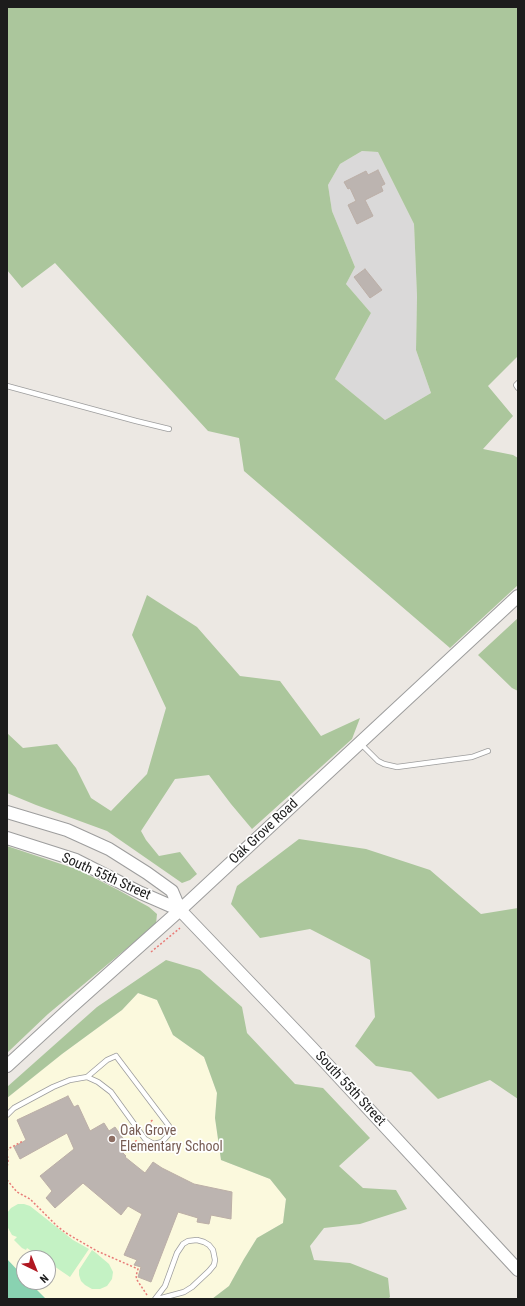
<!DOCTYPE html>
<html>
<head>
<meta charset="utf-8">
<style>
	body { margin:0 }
	#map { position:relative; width:525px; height:1306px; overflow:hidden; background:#ece8e3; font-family:"Roboto Condensed",sans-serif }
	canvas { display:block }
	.frame { position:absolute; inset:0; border:8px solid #1c1c1c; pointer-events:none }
	.north { position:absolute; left:16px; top:1250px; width:40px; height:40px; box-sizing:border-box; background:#fff; border:1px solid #a4a4a4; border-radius:50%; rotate:137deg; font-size:11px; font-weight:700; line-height:16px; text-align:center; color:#1c1c1c }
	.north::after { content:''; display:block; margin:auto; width:14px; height:18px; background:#b01721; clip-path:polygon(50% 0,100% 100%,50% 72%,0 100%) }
</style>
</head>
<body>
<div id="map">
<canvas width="525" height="1306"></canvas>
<div class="frame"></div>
<div class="north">N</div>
</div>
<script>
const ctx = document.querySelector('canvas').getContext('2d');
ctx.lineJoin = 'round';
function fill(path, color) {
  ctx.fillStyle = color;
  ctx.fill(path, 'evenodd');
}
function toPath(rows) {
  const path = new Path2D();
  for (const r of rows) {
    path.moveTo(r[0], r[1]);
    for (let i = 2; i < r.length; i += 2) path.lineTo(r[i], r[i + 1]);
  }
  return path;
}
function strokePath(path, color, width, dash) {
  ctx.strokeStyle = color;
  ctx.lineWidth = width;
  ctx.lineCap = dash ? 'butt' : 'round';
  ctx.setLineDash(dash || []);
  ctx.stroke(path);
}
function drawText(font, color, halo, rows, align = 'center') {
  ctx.font = font + ' "Roboto Condensed",sans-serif';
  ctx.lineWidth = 3.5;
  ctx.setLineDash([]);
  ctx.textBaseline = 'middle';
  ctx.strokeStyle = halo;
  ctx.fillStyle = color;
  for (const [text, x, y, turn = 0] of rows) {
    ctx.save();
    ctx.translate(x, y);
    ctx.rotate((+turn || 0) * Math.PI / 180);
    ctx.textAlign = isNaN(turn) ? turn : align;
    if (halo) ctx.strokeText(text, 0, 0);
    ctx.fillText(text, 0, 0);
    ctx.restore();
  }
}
const residential = toPath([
	[362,151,378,152,414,224,417,296,416,350,431,393,385,420,335,379,371,313,346,284,355,267,332,211,328,185,340,164]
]);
const education = toPath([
	[138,993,157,1000,173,1035,204,1057,217,1093,215,1118,221,1160,270,1179,286,1199,283,1223,257,1238,244,1259,229,1286,212,1299,7,1299,7,1098,62,1054,122,1010],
	[24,1258,48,1258,48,1282,24,1282]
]);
const forest = toPath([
	[7,7,518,7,518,356,488,386,513,416,483,449,513,455,518,458,518,585,450,648,244,471,239,438,208,431,55,263,22,288,7,270],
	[362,151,378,152,414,224,417,296,416,350,431,393,385,420,335,379,371,313,346,284,355,267,332,211,328,185,340,164],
	[147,595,197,627,240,676,280,681,321,736,360,718,352,739,252,829,231,804,209,775,175,779,141,831,146,840,159,856,180,852,197,874,190,880,182,883,107,831,36,805,7,793,7,733,23,748,57,744,76,768,91,798,111,811,147,774,166,708,132,635],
	[518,618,518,691,512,688,478,655],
	[299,839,366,849,430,870,481,914,518,908,518,1099,490,1080,438,1099,411,1072,376,1066,355,1046,375,1017,370,960,310,929,260,938,231,904,237,886],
	[7,846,79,870,120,891,149,907,157,914,156,924,48,1014,7,1053],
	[166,960,200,970,242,1007,247,1033,295,1084,323,1088,370,1138,339,1166,363,1188,396,1190,407,1209,360,1224,324,1228,310,1246,314,1260,350,1263,388,1278,390,1297,388,1299,212,1299,229,1286,244,1259,257,1238,283,1223,286,1199,270,1179,221,1160,215,1118,217,1093,204,1057,173,1035,157,1000,138,993,122,1010,62,1054,7,1098,7,1087,97,1007]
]);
const park = toPath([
	[18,1204,24,1204,30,1206,73,1240,89,1249,70,1277,48,1262,48,1258,42,1258,27,1248,26,1250,22,1248,14,1240,17,1237,12,1235,7,1226,7,1213,11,1208],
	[92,1250,96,1253,109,1264,113,1272,112,1279,107,1286,100,1289,92,1289,85,1285,81,1281,79,1275,79,1270]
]);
const pitch = toPath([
	[7,1259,24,1277,24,1282,29,1282,46,1299,7,1299]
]);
const building = toPath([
	[378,170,385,184,381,186,383,191,365,200,373,216,357,224,348,205,356,201,350,188,348,189,344,182,366,171,368,175,378,170],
	[365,269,382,290,370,298,354,277,365,269],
	[68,1096,74,1107,78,1105,90,1131,104,1123,109,1131,115,1127,127,1144,120,1150,126,1156,125,1157,145,1173,153,1162,162,1168,194,1184,232,1192,231,1219,211,1215,209,1224,197,1222,198,1218,178,1212,151,1282,138,1277,141,1267,134,1265,137,1260,124,1255,142,1214,128,1206,121,1215,83,1183,55,1208,46,1198,52,1191,40,1176,74,1149,67,1133,20,1159,14,1147,26,1140,17,1120,68,1096]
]);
const path = toPath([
	[151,952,180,928],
	[147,1130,152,1126,150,1122,154,1119],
	[7,1151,8,1149,23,1141],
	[7,1152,8,1161,7,1168],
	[123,1152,137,1140],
	[7,1180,17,1192,30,1199,57,1226,66,1233,97,1251,138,1269,136,1276,137,1280,147,1295]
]);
const service = toPath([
	[518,383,516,385,518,388],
	[7,386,136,421,169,429],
	[361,744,378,761,384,764,397,767,472,757,488,751],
	[116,1056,169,1126,168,1135,162,1142,154,1144,145,1139,111,1092,98,1082,87,1077,107,1060,116,1056],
	[7,1115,14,1108,53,1087,70,1080,87,1077],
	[155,1299,165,1286,177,1253,183,1244,188,1241,197,1240,204,1242,209,1245,213,1250,215,1260,214,1265,209,1271,192,1287,184,1292,158,1299]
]);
const tertiary = toPath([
	[7,812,67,830,109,849,147,873,172,891,180,910,312,1048,518,1270],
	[7,838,76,860,141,893,180,910],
	[7,1066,68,1010,180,910,518,596]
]);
const markers = [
	[112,1139,4,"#8d6e63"]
];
const streetNames = [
	["Oak Grove Road",264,832,-43],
	["South 55th Street",106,877,24],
	["South 55th Street",350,1089,47]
];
const educationNames = [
	["Oak Grove",120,1131],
	["Elementary School",120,1147]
];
fill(residential, '#dad9d9');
fill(education, '#fbf9dd');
fill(forest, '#abc69c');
fill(park, '#c4f2c4');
fill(pitch, '#89d2b1');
fill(building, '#bcb4b0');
strokePath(building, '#bcafa7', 1);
strokePath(service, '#9d9d9d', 6);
strokePath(tertiary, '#9d9d9d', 14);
strokePath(path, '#e87b77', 1.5, [2, 2]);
strokePath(service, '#fff', 4.5);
strokePath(tertiary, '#fff', 12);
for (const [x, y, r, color] of markers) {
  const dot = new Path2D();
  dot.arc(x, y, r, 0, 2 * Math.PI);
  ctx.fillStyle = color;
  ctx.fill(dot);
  strokePath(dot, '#fff', 1.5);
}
drawText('14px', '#1c1c1c', '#fff', streetNames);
drawText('14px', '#785e54', '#fff', educationNames, 'left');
</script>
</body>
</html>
